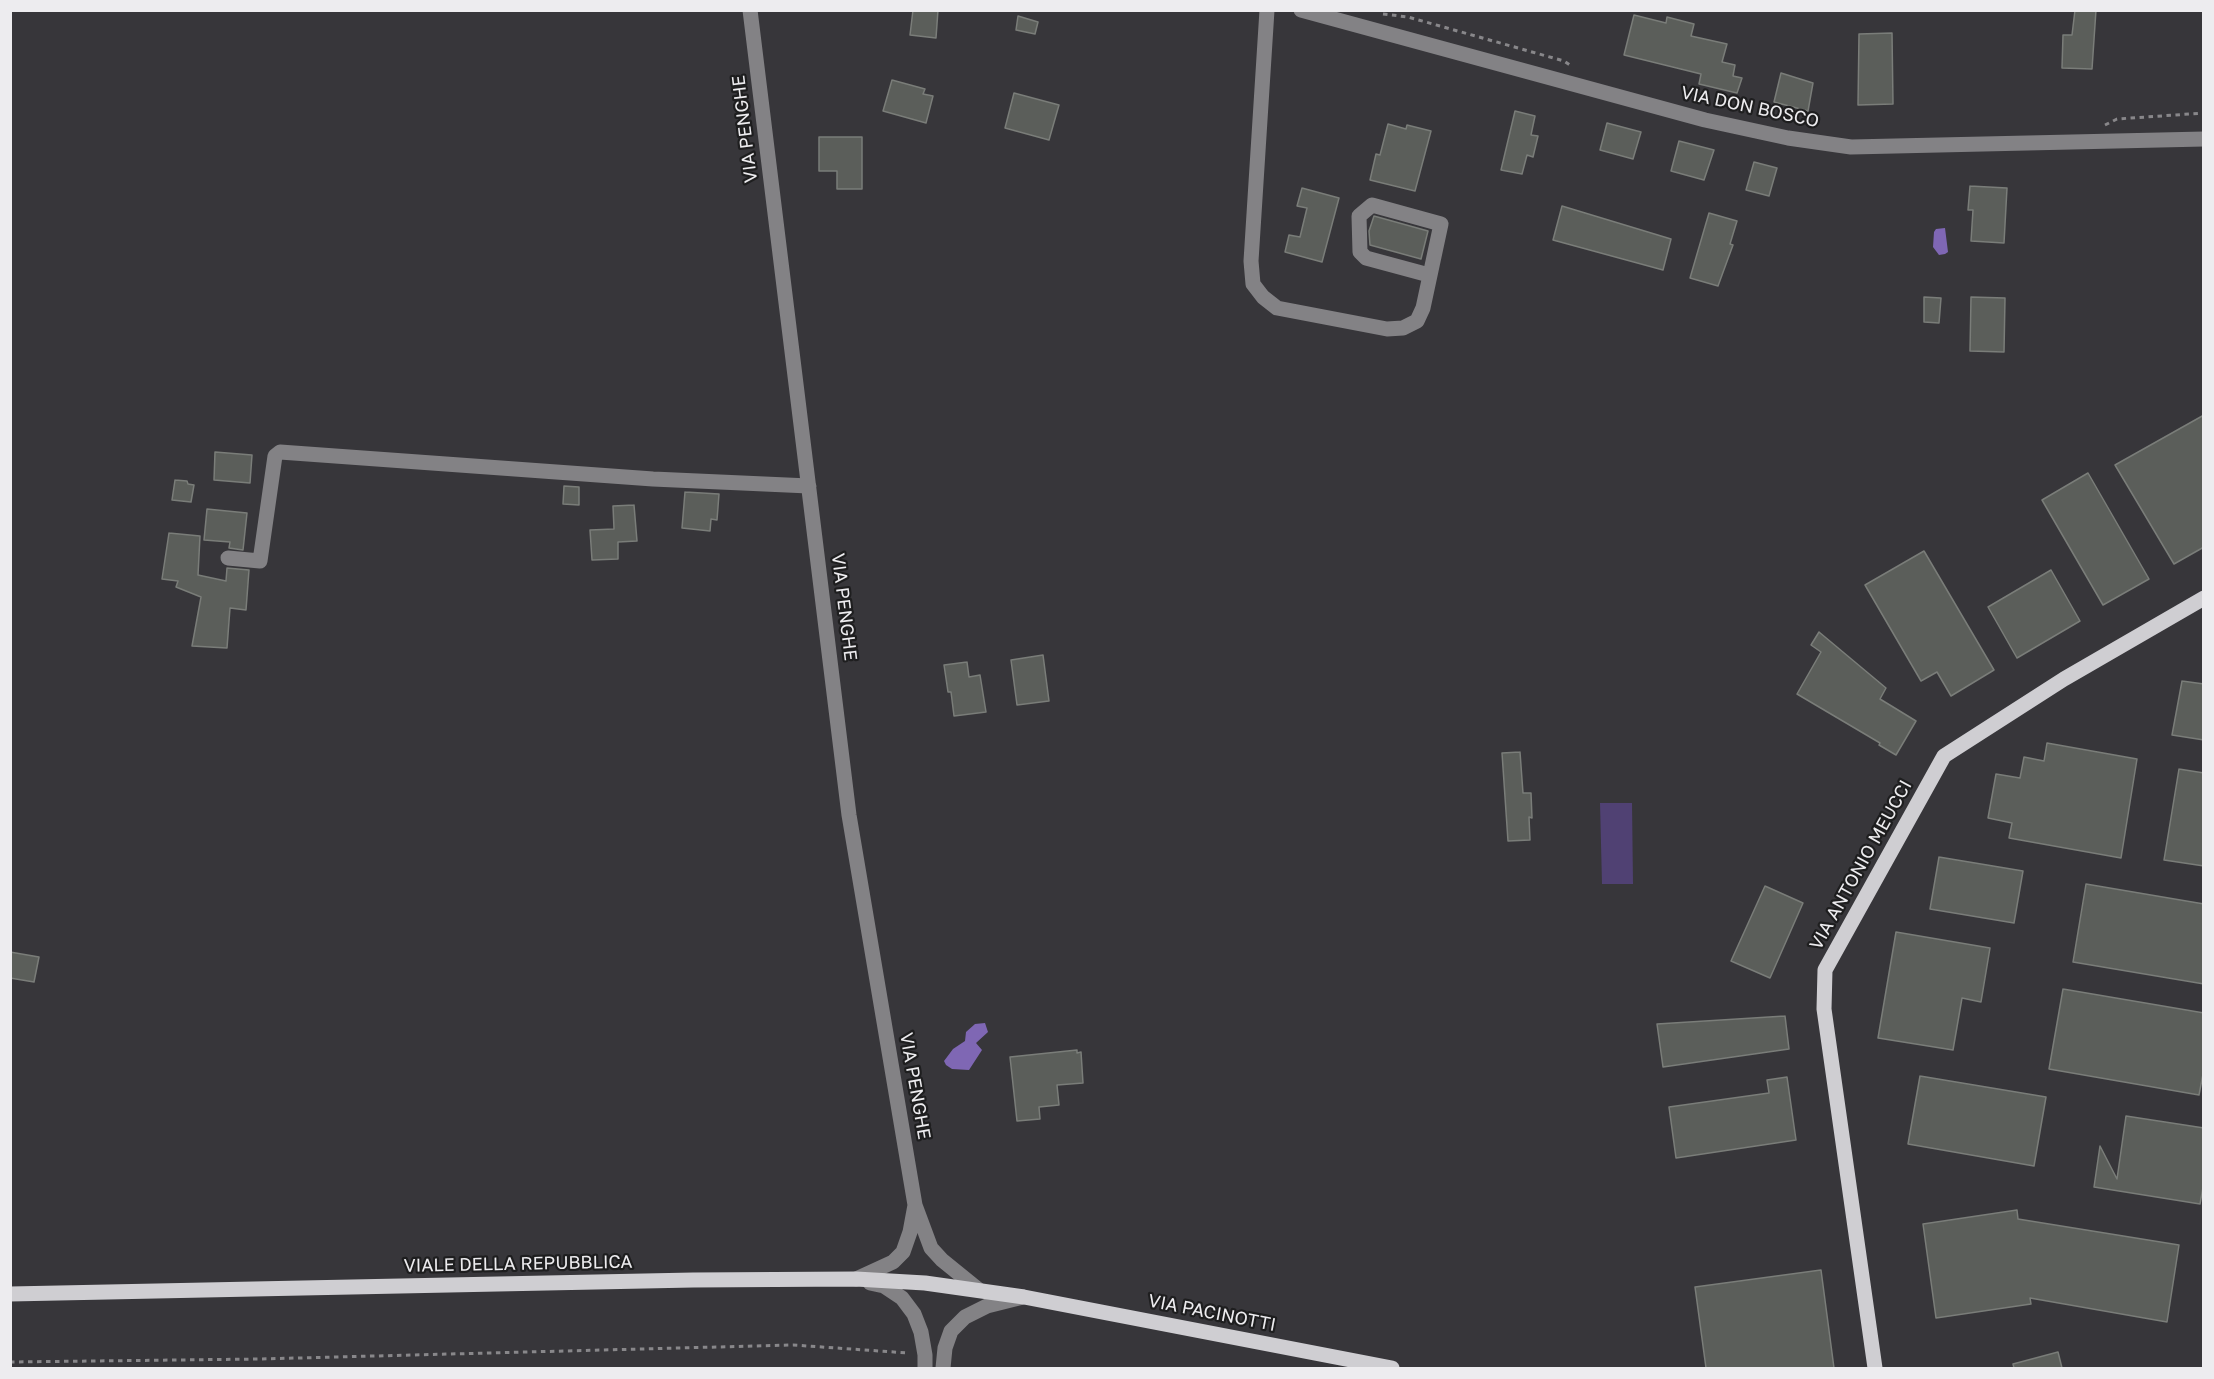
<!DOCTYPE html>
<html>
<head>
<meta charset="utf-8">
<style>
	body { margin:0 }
	#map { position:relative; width:2214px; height:1379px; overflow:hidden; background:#37363a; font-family:"Golos Text",sans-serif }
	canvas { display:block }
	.frame { position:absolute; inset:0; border:12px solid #edecef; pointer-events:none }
</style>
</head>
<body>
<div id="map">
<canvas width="2214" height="1379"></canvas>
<div class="frame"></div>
</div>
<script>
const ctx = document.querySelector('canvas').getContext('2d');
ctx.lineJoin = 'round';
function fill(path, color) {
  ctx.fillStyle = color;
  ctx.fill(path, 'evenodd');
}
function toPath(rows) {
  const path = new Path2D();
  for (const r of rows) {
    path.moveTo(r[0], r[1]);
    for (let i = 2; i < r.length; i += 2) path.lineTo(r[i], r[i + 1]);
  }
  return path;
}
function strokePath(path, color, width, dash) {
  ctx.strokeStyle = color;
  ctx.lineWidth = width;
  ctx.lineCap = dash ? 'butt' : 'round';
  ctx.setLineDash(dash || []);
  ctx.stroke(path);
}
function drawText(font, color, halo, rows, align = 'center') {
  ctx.font = font + ' "Golos Text",sans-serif';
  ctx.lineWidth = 4.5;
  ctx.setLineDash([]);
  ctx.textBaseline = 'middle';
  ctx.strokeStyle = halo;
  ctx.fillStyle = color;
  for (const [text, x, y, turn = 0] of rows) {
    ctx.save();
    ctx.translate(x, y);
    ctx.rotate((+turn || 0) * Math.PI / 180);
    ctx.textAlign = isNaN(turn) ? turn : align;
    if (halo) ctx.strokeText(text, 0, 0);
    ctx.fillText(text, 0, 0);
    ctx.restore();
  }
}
const green = toPath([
	[1600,803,1632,803,1633,884,1602,884]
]);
const water = toPath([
	[1945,228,1948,252,1945,254,1939,255,1933,247,1934,232,1936,229],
	[985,1023,988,1032,976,1043,982,1050,969,1070,952,1069,946,1065,944,1061,953,1049,965,1041,966,1032,975,1024]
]);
const building = toPath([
	[913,10,938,10,936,38,910,35,913,10],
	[2075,10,2096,10,2092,69,2062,68,2063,35,2072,35,2075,10],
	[1634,15,1666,23,1667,17,1694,24,1691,36,1727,44,1722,62,1735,65,1733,76,1742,78,1737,93,1699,84,1701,74,1624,55,1634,15],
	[1018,16,1038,22,1035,34,1016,30,1018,16],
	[1892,33,1893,104,1858,105,1859,34,1892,33],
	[1781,73,1813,83,1808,111,1774,102,1781,73],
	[892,80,925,89,923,94,933,96,926,123,883,111,892,80],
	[1014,93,1059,105,1049,140,1005,128,1014,93],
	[1515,111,1535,116,1531,135,1538,136,1533,157,1527,155,1522,174,1501,170,1515,111],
	[1607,123,1641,132,1633,159,1600,150,1607,123],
	[1388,124,1406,129,1407,125,1431,131,1415,191,1370,180,1376,154,1380,155,1388,124],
	[819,137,862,137,862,189,837,189,837,171,819,171,819,137],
	[1679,141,1714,150,1704,180,1671,171,1679,141],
	[1754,162,1777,168,1769,196,1746,190,1754,162],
	[1970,186,2007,188,2004,243,1971,241,1973,210,1968,210,1970,186],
	[1302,188,1339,198,1322,262,1285,252,1289,235,1300,237,1307,208,1297,206,1302,188],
	[1562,206,1671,239,1663,270,1553,240,1562,206],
	[1709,213,1737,221,1730,244,1733,245,1718,286,1690,278,1709,213],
	[1374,216,1428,231,1421,259,1370,245,1369,231,1374,216],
	[1924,297,1941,298,1939,323,1924,322,1924,297],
	[1971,297,2005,298,2004,352,1970,351,1971,297],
	[2204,415,2204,547,2174,564,2115,465,2204,415],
	[215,452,252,455,250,483,214,480,215,452],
	[2088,473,2149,579,2103,605,2042,500,2088,473],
	[175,480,187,481,188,484,194,485,191,502,172,500,175,480],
	[564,486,579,487,579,505,563,504,564,486],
	[685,492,719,494,717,520,711,519,710,531,682,528,685,492],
	[634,505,637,541,618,542,618,559,592,560,590,530,614,529,613,506,634,505],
	[207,509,247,513,243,550,229,548,230,542,204,540,207,509],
	[169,533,200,536,198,575,226,581,227,568,249,570,246,610,230,608,227,648,192,646,201,597,176,587,178,581,162,579,169,533],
	[1924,551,1994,670,1951,696,1937,672,1921,681,1865,585,1924,551],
	[2051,570,2080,621,2017,658,1988,607,2051,570],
	[1819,632,1886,688,1880,699,1916,721,1896,755,1879,745,1880,743,1797,694,1821,652,1811,645,1819,632],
	[1043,655,1049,701,1017,705,1011,660,1043,655],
	[967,662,969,677,980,675,986,712,954,716,951,692,948,692,944,665,967,662],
	[2182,681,2204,684,2204,740,2172,735,2182,681],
	[2047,743,2137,759,2121,858,2009,838,2012,823,1988,818,1996,774,2020,778,2024,757,2044,761,2047,743],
	[1520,752,1523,793,1531,793,1532,818,1529,817,1530,840,1508,841,1502,753,1520,752],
	[2179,769,2204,773,2204,866,2164,860,2179,769],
	[1939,857,2023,871,2014,923,1930,909,1939,857],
	[2086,884,2204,904,2204,984,2073,962,2086,884],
	[1765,886,1803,903,1770,978,1731,961,1765,886],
	[1896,932,1990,948,1981,1002,1962,998,1953,1050,1878,1038,1896,932],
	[10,952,39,957,34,982,10,978,10,952],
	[2063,989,2204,1013,2204,1069,2199,1095,2049,1069,2063,989],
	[1785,1016,1789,1049,1663,1067,1657,1024,1785,1016],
	[1077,1050,1077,1053,1081,1052,1083,1083,1057,1085,1059,1105,1039,1107,1040,1119,1017,1121,1010,1057,1077,1050],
	[1920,1076,2046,1097,2034,1166,1908,1144,1920,1076],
	[1787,1077,1796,1140,1676,1158,1669,1107,1769,1093,1767,1080,1787,1077],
	[2126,1116,2204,1128,2204,1182,2200,1204,2094,1187,2100,1146,2117,1179,2126,1116],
	[2017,1210,2018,1219,2179,1245,2167,1322,2030,1298,2031,1304,1936,1318,1923,1224,2017,1210],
	[1821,1270,1834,1368,1706,1368,1695,1287,1821,1270],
	[2058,1352,2062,1368,2014,1368,2013,1364,2058,1352]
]);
const path = toPath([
	[1383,14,1408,17,1564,61,1570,65],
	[2105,125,2117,119,2204,113],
	[10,1362,260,1359,793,1345,908,1353]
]);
const minor = toPath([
	[750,10,849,815,915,1205,931,1248,942,1260,979,1290],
	[1267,10,1251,261,1253,284,1263,297,1277,308,1387,329,1403,328,1417,321,1423,308,1441,224,1372,205,1359,216,1360,252,1366,258,1429,275],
	[1301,10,1705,120,1788,138,1851,147,2204,139],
	[228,558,260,561,275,456,280,452,653,479,809,486],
	[856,1279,893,1262,903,1252,910,1232,915,1205],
	[870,1283,884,1286,902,1298,914,1314,921,1332,925,1355,925,1368],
	[943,1368,945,1348,951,1331,965,1317,987,1306,1023,1297]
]);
const major = toPath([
	[10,1294,693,1280,856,1279,925,1283,1024,1297,1392,1368],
	[1875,1368,1824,1009,1825,970,1944,756,2064,679,2204,598]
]);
const streetNames = [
	["VIA DON BOSCO",1750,107,12],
	["VIA PENGHE",745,129,-97],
	["VIA PENGHE",844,607,83],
	["VIA ANTONIO MEUCCI",1861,865,-61],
	["VIA PENGHE",915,1086,80],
	["VIALE DELLA REPUBBLICA",518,1264,-1],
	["VIA PACINOTTI",1212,1313,11]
];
fill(green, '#504173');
fill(water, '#7f67b4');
fill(building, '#5b5e5a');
strokePath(building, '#7a7d79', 1.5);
strokePath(path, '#88878a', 3, [4.5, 4.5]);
strokePath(minor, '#838285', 15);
strokePath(major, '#cfced2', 15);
drawText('18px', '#edecef', '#1e1e1f', streetNames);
</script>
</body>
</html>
